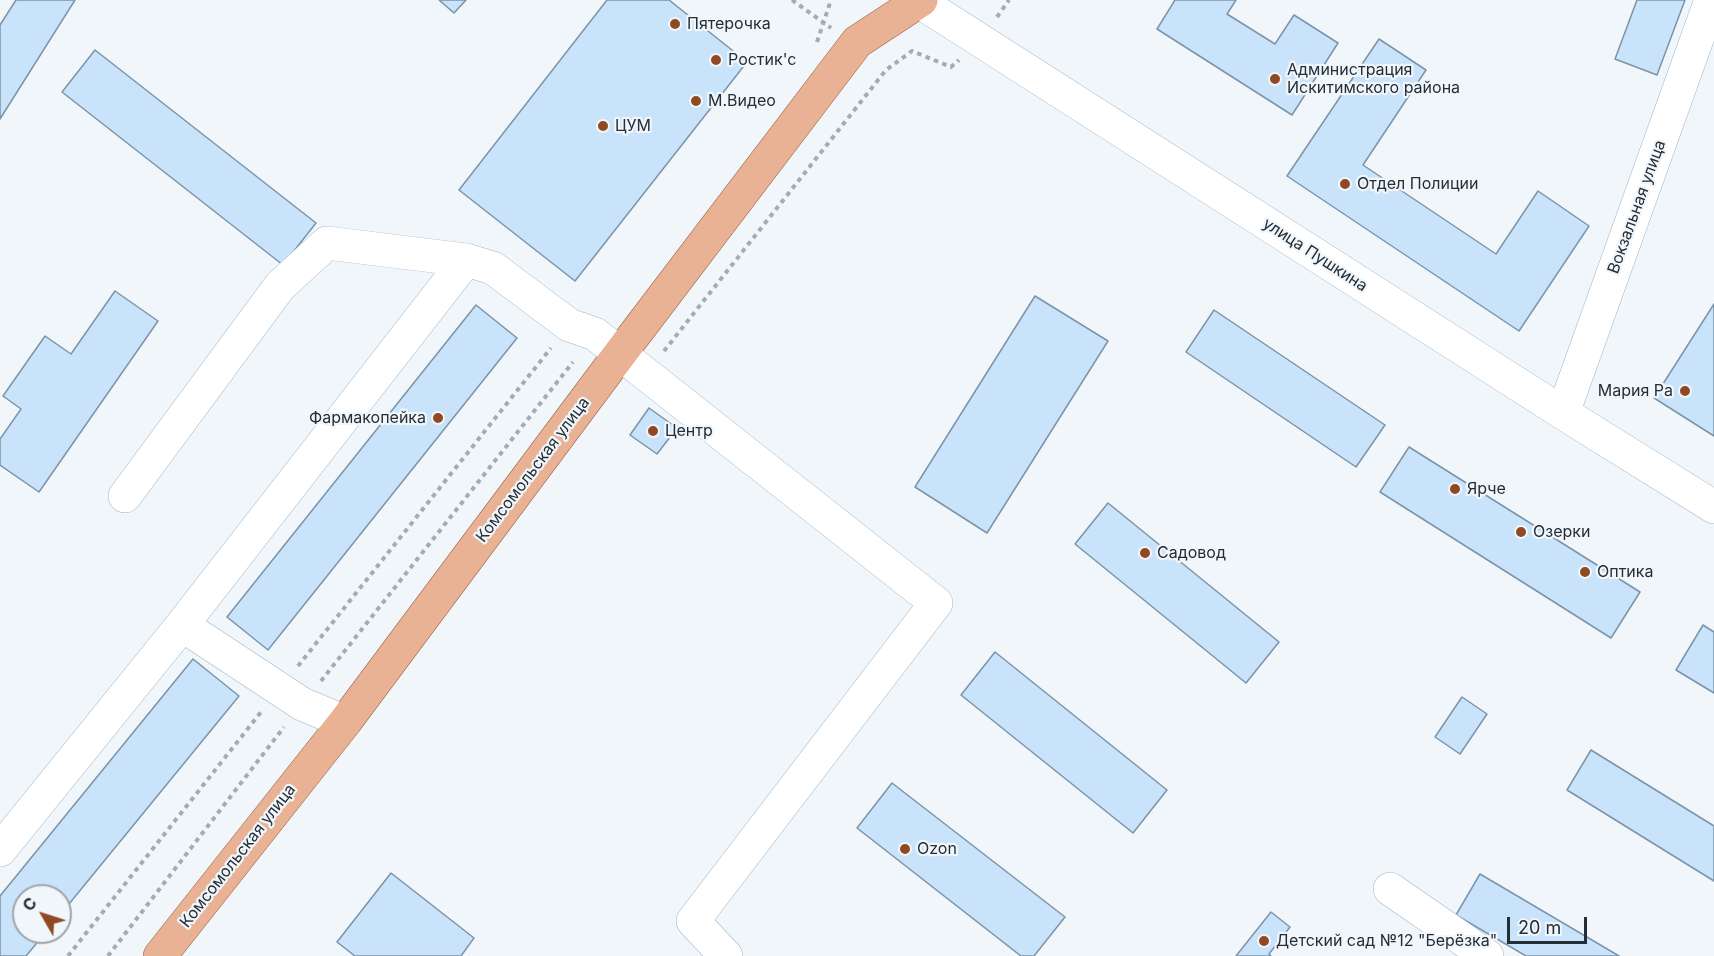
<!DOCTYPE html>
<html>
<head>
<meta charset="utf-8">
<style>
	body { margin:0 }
	#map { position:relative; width:1714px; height:956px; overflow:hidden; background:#f0f6fa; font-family:Inter,sans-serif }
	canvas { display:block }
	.north { position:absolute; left:12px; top:884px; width:60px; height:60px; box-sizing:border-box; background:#f0f6fa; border:2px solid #9ea6ac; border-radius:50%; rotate:309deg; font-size:16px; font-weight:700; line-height:24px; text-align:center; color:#242e37 }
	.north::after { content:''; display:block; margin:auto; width:21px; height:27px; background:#904a23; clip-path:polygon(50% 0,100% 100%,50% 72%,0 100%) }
	.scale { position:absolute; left:1507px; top:917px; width:80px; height:27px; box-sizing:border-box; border:3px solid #242e37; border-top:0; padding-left:8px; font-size:18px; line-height:21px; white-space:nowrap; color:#242e37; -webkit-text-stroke:4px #f0f6fa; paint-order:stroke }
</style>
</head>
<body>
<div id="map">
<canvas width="1714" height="956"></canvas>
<div class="north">С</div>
<div class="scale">20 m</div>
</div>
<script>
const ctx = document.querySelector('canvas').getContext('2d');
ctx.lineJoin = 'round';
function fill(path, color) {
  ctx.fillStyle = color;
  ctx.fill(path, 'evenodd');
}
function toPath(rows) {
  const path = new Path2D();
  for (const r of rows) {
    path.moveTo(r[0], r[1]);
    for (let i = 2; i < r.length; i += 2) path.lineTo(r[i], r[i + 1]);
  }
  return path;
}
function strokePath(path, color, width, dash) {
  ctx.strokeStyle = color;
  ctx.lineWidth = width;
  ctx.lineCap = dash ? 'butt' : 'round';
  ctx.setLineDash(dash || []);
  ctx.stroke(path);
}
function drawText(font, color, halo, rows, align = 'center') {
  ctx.font = font + ' Inter,sans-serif';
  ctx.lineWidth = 4.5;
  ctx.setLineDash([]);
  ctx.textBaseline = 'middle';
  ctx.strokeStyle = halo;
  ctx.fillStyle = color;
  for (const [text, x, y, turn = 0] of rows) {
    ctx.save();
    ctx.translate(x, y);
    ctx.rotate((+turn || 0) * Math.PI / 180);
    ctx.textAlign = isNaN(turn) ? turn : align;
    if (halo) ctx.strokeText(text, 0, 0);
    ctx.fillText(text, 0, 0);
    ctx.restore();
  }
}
const building = toPath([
	[16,0,75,0,0,119,0,25,16,0],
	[439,0,466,0,454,13,439,0],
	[607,0,669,0,747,62,575,281,459,190,607,0],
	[1175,0,1236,0,1227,14,1275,44,1294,15,1338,43,1292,115,1157,29,1175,0],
	[1637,0,1685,0,1657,75,1615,59,1637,0],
	[1379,39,1426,70,1363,165,1496,254,1538,191,1589,226,1519,331,1287,176,1379,39],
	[95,50,316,223,283,265,62,92,95,50],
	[115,291,158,321,39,492,0,465,0,439,21,409,3,396,45,336,71,354,115,291],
	[1035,296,1108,341,987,533,915,487,1035,296],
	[1714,304,1714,436,1654,398,1714,304],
	[476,305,517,338,268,650,227,617,476,305],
	[1214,310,1385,425,1356,467,1186,352,1214,310],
	[649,408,677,428,657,454,630,435,649,408],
	[1409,447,1640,592,1611,638,1380,492,1409,447],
	[1108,503,1279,642,1246,683,1075,544,1108,503],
	[1703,625,1714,632,1714,693,1676,670,1703,625],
	[995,652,1167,790,1133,833,961,695,995,652],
	[193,659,239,696,60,915,60,896,24,896,24,932,46,932,26,956,0,956,0,896,193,659],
	[1462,697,1487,714,1460,754,1435,737,1462,697],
	[1591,750,1714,826,1714,881,1567,790,1591,750],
	[892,783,1065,917,1034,956,1021,956,857,828,892,783],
	[391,873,474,938,461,956,355,956,337,942,391,873],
	[1480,874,1619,956,1526,956,1456,915,1480,874],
	[1271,912,1290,927,1269,954,1271,956,1236,956,1271,912]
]);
const path = toPath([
	[792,0,831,28],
	[997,17,1009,0],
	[817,42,831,0],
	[664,351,886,70,912,51,951,67,959,60],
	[298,666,551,348],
	[321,681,573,362],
	[68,956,261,712],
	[108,956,284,727]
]);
const minor = toPath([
	[917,0,1563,413,1714,507],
	[1563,413,1711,0],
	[125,496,280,286,327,243,466,260],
	[182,625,302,704,345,722],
	[0,850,182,625,466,260,493,268,569,325,595,334,936,603,693,921,726,956],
	[1390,889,1487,956]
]);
const major = toPath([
	[160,956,345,722,619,355,857,42,921,0]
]);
const markers = [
	[675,24,6,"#904a23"],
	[716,60,6,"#904a23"],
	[1275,79,6,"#904a23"],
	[696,101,6,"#904a23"],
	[603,126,6,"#904a23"],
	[1345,184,6,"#904a23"],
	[1685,391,6,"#904a23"],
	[438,418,6,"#904a23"],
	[653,431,6,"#904a23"],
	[1455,489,6,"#904a23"],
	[1521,532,6,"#904a23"],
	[1145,553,6,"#904a23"],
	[1585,572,6,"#904a23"],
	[905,849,6,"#904a23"],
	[1264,941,6,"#904a23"]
];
const poiNames = [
	["Пятерочка",687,24],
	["Ростик'с",728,60],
	["Администрация",1287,70],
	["Искитимского района",1287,88],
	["М.Видео",708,101],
	["ЦУМ",615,126],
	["Отдел Полиции",1357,184],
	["Мария Ра",1673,391,"right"],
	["Фармакопейка",426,418,"right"],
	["Центр",665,431],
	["Ярче",1467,489],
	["Озерки",1533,532],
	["Садовод",1157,553],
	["Оптика",1597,572],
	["Ozon",917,849],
	["Детский сад №12 \"Берёзка\"",1276,941]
];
const streetNames = [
	["Вокзальная улица",1637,207,-70],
	["улица Пушкина",1315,255,33],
	["Комсомольская улица",533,470,-53],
	["Комсомольская улица",238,856,-52]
];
fill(building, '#c9e3fa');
strokePath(building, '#7c94a9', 1.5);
strokePath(minor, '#9db5cc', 34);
strokePath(major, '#9b6245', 34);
strokePath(path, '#a4abb1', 4, [4.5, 4.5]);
strokePath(minor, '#fff', 33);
strokePath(major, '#e9b294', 33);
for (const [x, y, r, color] of markers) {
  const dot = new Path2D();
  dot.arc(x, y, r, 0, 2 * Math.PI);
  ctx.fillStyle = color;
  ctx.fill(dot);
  strokePath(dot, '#f0f6fa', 2);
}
drawText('16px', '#242e37', '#f0f6fa', poiNames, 'left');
drawText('16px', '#242e37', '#f0f6fa', streetNames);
</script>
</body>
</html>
